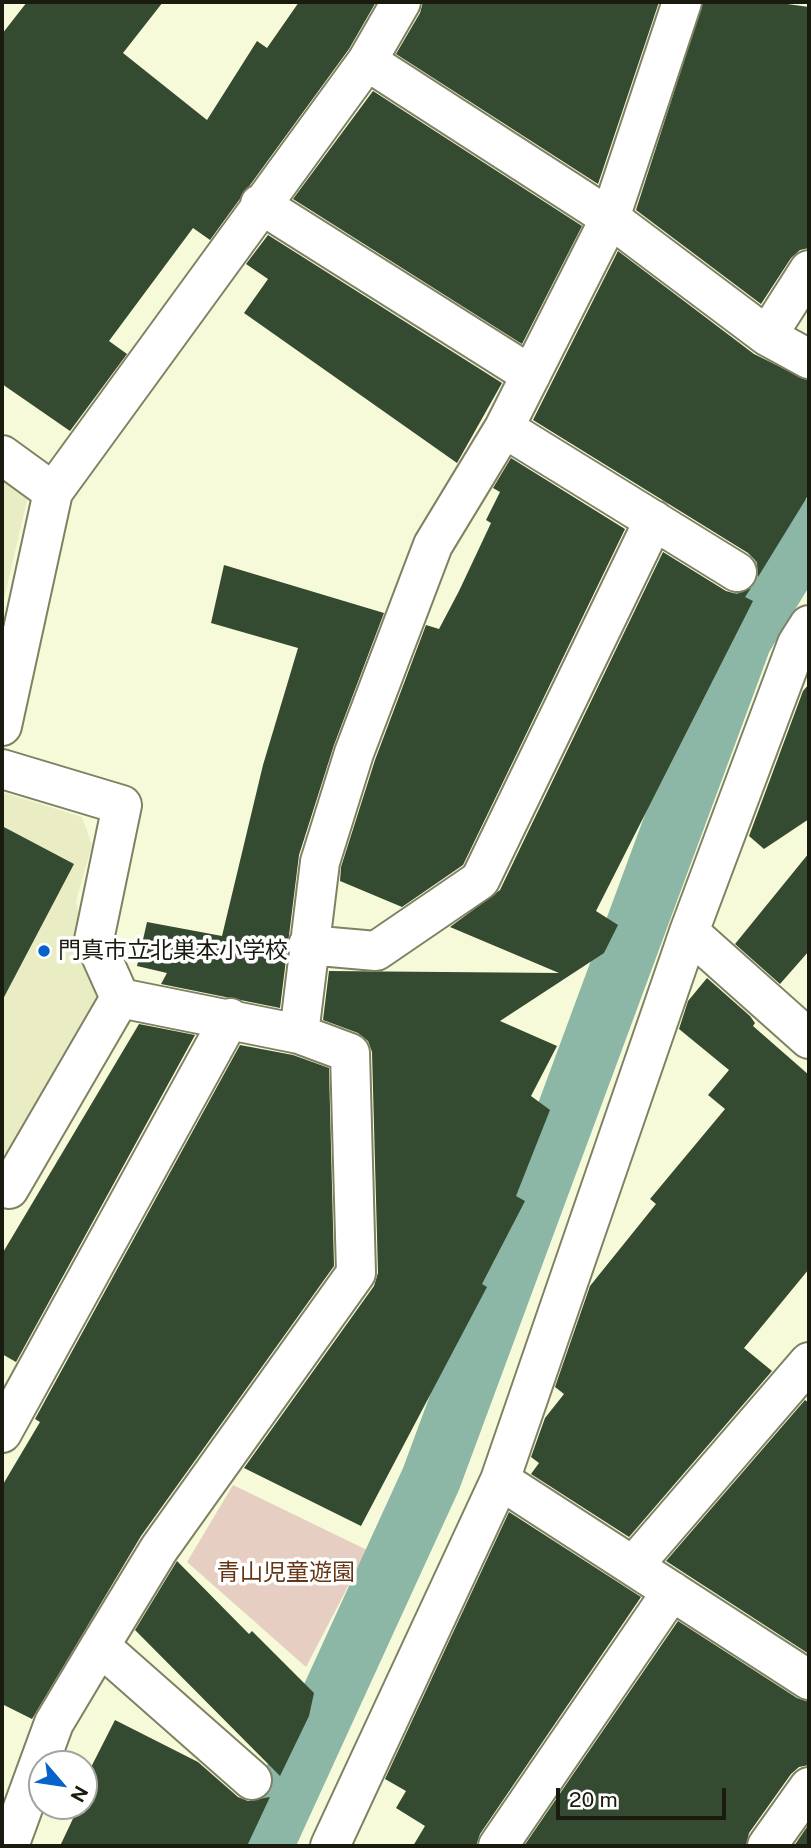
<!DOCTYPE html>
<html>
<head>
<meta charset="utf-8">
<style>
	body { margin:0 }
	#map { position:relative; width:811px; height:1848px; overflow:hidden; background:#f7fad8; font-family:"Public Sans",sans-serif }
	canvas { display:block }
	.frame { position:absolute; inset:0; border:4px solid #1a1b0f; pointer-events:none }
	.north { position:absolute; left:28px; top:1750px; width:70px; height:70px; box-sizing:border-box; background:#fff; border:2px solid #a3a49f; border-radius:50%; rotate:119deg; font-size:19px; font-weight:700; line-height:28px; text-align:center; color:#1a1b0f }
	.north::after { content:''; display:block; margin:auto; width:24px; height:32px; background:#0663cc; clip-path:polygon(50% 0,100% 100%,50% 72%,0 100%) }
	.scale { position:absolute; left:556px; top:1788px; width:170px; height:32px; box-sizing:border-box; border:4px solid #1a1b0f; border-top:0; padding-left:9px; font-size:21px; line-height:24px; white-space:nowrap; color:#1a1b0f; -webkit-text-stroke:5px #fff; paint-order:stroke }
</style>
</head>
<body>
<div id="map">
<canvas width="811" height="1848"></canvas>
<div class="frame"></div>
<div class="north">N</div>
<div class="scale">20 m</div>
</div>
<script>
const ctx = document.querySelector('canvas').getContext('2d');
ctx.lineJoin = 'round';
function fill(path, color) {
  ctx.fillStyle = color;
  ctx.fill(path, 'evenodd');
}
function toPath(rows) {
  const path = new Path2D();
  for (const r of rows) {
    path.moveTo(r[0], r[1]);
    for (let i = 2; i < r.length; i += 2) path.lineTo(r[i], r[i + 1]);
  }
  return path;
}
function strokePath(path, color, width, dash) {
  ctx.strokeStyle = color;
  ctx.lineWidth = width;
  ctx.lineCap = dash ? 'butt' : 'round';
  ctx.setLineDash(dash || []);
  ctx.stroke(path);
}
function drawText(font, color, halo, rows, align = 'center') {
  ctx.font = font + ' "Public Sans","Noto Sans JP",sans-serif';
  ctx.lineWidth = 7;
  ctx.setLineDash([]);
  ctx.textBaseline = 'middle';
  ctx.strokeStyle = halo;
  ctx.fillStyle = color;
  for (const [text, x, y, turn = 0] of rows) {
    ctx.save();
    ctx.translate(x, y);
    ctx.rotate((+turn || 0) * Math.PI / 180);
    ctx.textAlign = isNaN(turn) ? turn : align;
    if (halo) ctx.strokeText(text, 0, 0);
    ctx.fillText(text, 0, 0);
    ctx.restore();
  }
}
const built = toPath([
	[2,477,28,496,2,608],
	[2,792,82,817,92,845,76,901,97,1001,15,1156,2,1153]
]);
const green = toPath([
	[233,1485,367,1550,306,1667,187,1562]
]);
const canal = toPath([
	[263,1846,431,1479,742,639,809,529]
]);
const building = toPath([
	[27,2,163,2,123,53,207,120,257,41,267,48,299,2,376,2,349,49,210,240,193,228,109,341,127,354,70,431,2,384,2,34],
	[423,2,659,2,598,184,396,54,420,13],
	[703,2,773,2,809,7,809,248,800,250,791,258,761,304,636,210],
	[373,91,582,226,522,344,293,199],
	[268,235,502,383,457,463,244,313,268,279,246,264],
	[618,251,754,354,809,381,809,494,758,577,757,562,748,553,533,420],
	[511,458,625,529,463,865,402,907,340,881,341,867,375,760,426,625,439,629,459,591,491,523,486,520,500,492,493,488],
	[663,552,726,591,737,594,751,588,745,597,753,601,596,911,618,925,604,953,500,1021,557,1046,531,1096,550,1110,516,1196,525,1201,482,1284,487,1287,361,1526,244,1468,374,1286,378,1273,372,1052,368,1041,358,1033,323,1020,329,971,559,973,450,927,500,890],
	[224,565,384,613,334,745,299,855,280,1008,161,984,167,973,137,966,147,922,222,936,263,765,298,648,211,623],
	[809,684,809,819,764,849,749,836,803,691],
	[2,826,74,864,2,1001],
	[809,853,809,951,780,984,735,944],
	[707,978,750,1016,755,1023,753,1026,809,1075,809,1269,744,1348,772,1371,629,1537,531,1474,539,1463,531,1457,545,1418,564,1394,555,1387,590,1286,656,1204,650,1199,725,1109,708,1095,729,1070,679,1029,688,1001],
	[139,1024,195,1035,16,1362,2,1354,2,1254],
	[240,1045,293,1055,329,1068,334,1266,141,1536,32,1719,2,1704,2,1486,40,1422,35,1419],
	[805,1400,809,1403,809,1654,666,1561],
	[509,1512,641,1597,480,1834,476,1846,413,1846,425,1826,396,1808,406,1791,385,1779],
	[177,1561,249,1634,252,1631,314,1693,309,1716,280,1776,135,1630],
	[678,1621,797,1698,809,1702,809,1765,799,1767,791,1774,749,1833,746,1846,524,1846],
	[115,1720,198,1762,238,1797,248,1801,270,1797,247,1846,60,1846,79,1806,84,1806,84,1781],
	[809,1824,809,1846,794,1846]
]);
const minor = toPath([
	[367,61,610,218,767,336,809,359],
	[260,204,531,375],
	[767,336,809,270],
	[504,428,737,572],
	[2,455,53,492,2,726],
	[53,492,367,61,401,2],
	[2,769,122,805,94,940,120,998,299,1034,350,1053,356,1273,159,1549,100,1646,54,1723,9,1846],
	[689,932,809,1039],
	[308,945,376,951,480,880,654,520],
	[299,1034,320,862,354,753,433,545,504,428,610,218,682,2],
	[2,1185,9,1189,120,998],
	[2,1433,230,1018],
	[500,1480,809,1680],
	[633,1566,809,1362],
	[100,1646,252,1780],
	[330,1846,500,1480,689,932,797,644,809,625],
	[498,1846,672,1591],
	[767,1846,809,1787]
]);
const markers = [
	[44,951,7,"#0663cc"]
];
const poiNames = [
	["門真市立北巣本小学校",58,951]
];
const parkNames = [
	["青山児童遊園",286,1573]
];
fill(built, '#eaedc4');
fill(green, '#e6cfc2');
strokePath(canal, '#8cb6a6', 60);
fill(building, '#354b31');
strokePath(minor, '#7f8163', 42);
strokePath(minor, '#fff', 38);
for (const [x, y, r, color] of markers) {
  const dot = new Path2D();
  dot.arc(x, y, r, 0, 2 * Math.PI);
  ctx.fillStyle = color;
  ctx.fill(dot);
  strokePath(dot, '#fff', 2.5);
}
drawText('23px', '#1a1b0f', '#fff', poiNames, 'left');
drawText('23px', '#653615', '#fff', parkNames);
</script>
</body>
</html>
